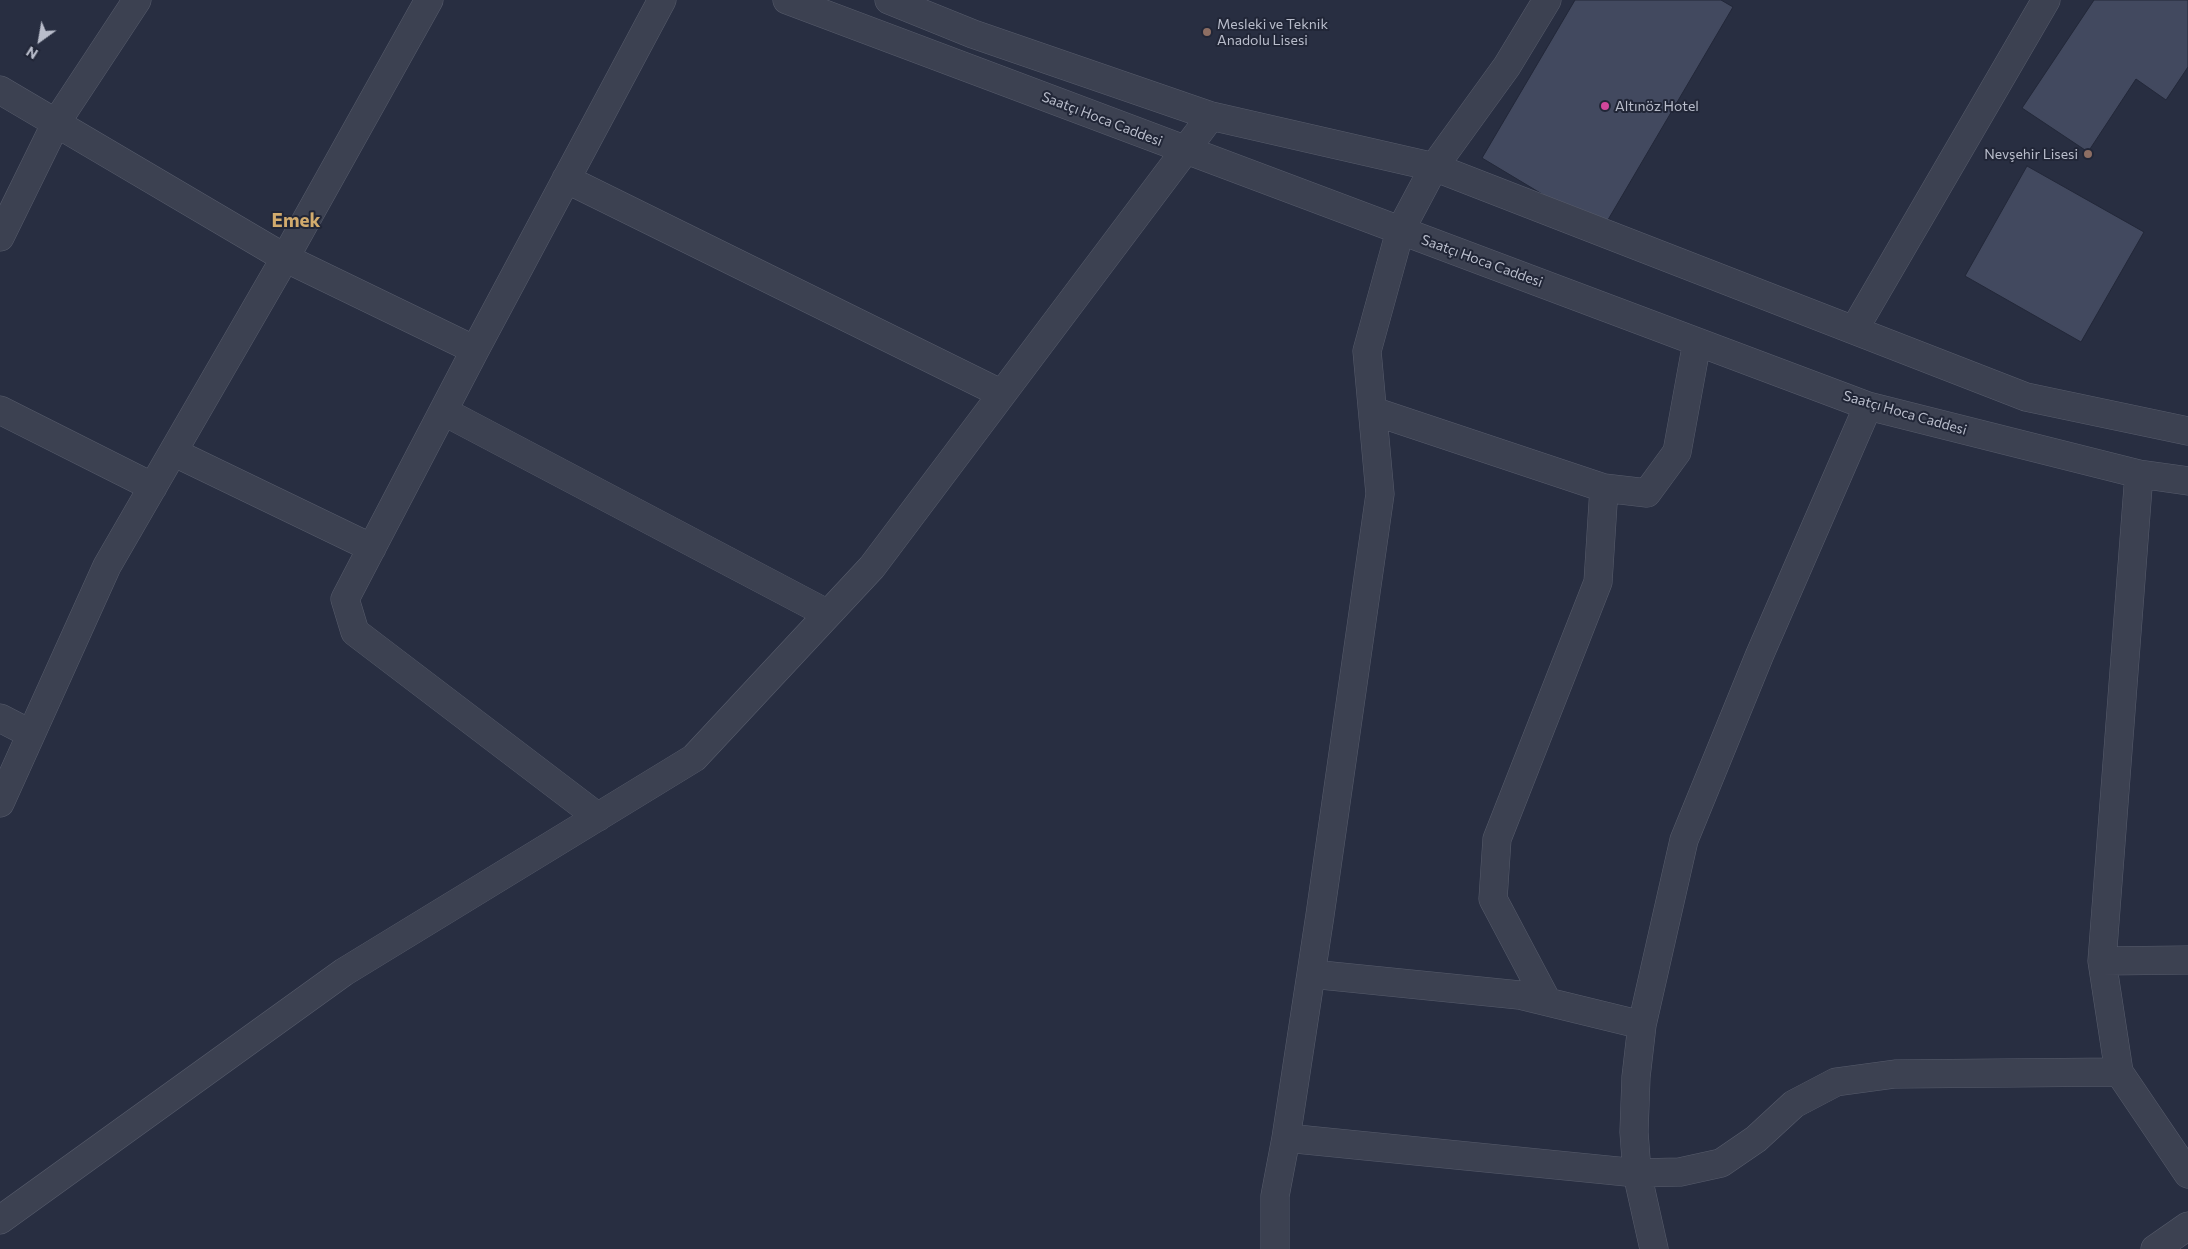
<!DOCTYPE html>
<html>
<head>
<meta charset="utf-8">
<style>
	body { margin:0 }
	#map { position:relative; width:2188px; height:1249px; overflow:hidden; background:#282e41; font-family:Commissioner,sans-serif }
	canvas { display:block }
	.north { position:absolute; left:15px; top:15px; width:50px; height:50px; -webkit-text-stroke:4px #212637; paint-order:stroke; rotate:212deg; font-size:14px; font-weight:700; line-height:20px; text-align:center; color:#b9bdcb }
	.north::after { content:''; display:block; margin:auto; width:18px; height:22px; background:#b9bdcb; clip-path:polygon(50% 0,100% 100%,50% 72%,0 100%) }
</style>
</head>
<body>
<div id="map">
<canvas width="2188" height="1249"></canvas>
<div class="north">N</div>
</div>
<script>
const ctx = document.querySelector('canvas').getContext('2d');
ctx.lineJoin = 'round';
function fill(path, color) {
  ctx.fillStyle = color;
  ctx.fill(path, 'evenodd');
}
function toPath(rows) {
  const path = new Path2D();
  for (const r of rows) {
    path.moveTo(r[0], r[1]);
    for (let i = 2; i < r.length; i += 2) path.lineTo(r[i], r[i + 1]);
  }
  return path;
}
function strokePath(path, color, width, dash) {
  ctx.strokeStyle = color;
  ctx.lineWidth = width;
  ctx.lineCap = dash ? 'butt' : 'round';
  ctx.setLineDash(dash || []);
  ctx.stroke(path);
}
function drawText(font, color, halo, rows, align = 'center') {
  ctx.font = font + ' Commissioner,sans-serif';
  ctx.lineWidth = 4;
  ctx.setLineDash([]);
  ctx.textBaseline = 'middle';
  ctx.strokeStyle = halo;
  ctx.fillStyle = color;
  for (const [text, x, y, turn = 0] of rows) {
    ctx.save();
    ctx.translate(x, y);
    ctx.rotate((+turn || 0) * Math.PI / 180);
    ctx.textAlign = isNaN(turn) ? turn : align;
    if (halo) ctx.strokeText(text, 0, 0);
    ctx.fillText(text, 0, 0);
    ctx.restore();
  }
}
const building = toPath([
	[1575,0,1721,0,1733,7,1602,230,1482,158,1575,0],
	[2094,0,2188,0,2188,67,2166,100,2136,79,2088,152,2022,108,2094,0],
	[2027,166,2144,232,2081,342,1965,276,2027,166]
]);
const minor = toPath([
	[787,0,1868,406,2139,474,2188,481],
	[889,0,973,34,1211,116,1434,167,2026,397,2188,431],
	[0,90,285,258,475,350],
	[566,179,1002,394],
	[0,237,56,123,137,0],
	[1854,330,2046,0],
	[0,410,153,487],
	[443,411,828,614],
	[1373,411,1604,488,1647,493,1677,452,1697,342],
	[173,452,372,548],
	[2139,474,2102,961,2119,1072,2188,1174],
	[0,718,31,734],
	[0,803,107,566,285,258,429,0],
	[598,817,355,632,345,599,475,350,662,0],
	[2102,961,2188,960],
	[1311,974,1519,995,1642,1025],
	[1547,1001,1493,899,1497,839,1598,582,1604,488],
	[1286,1138,1637,1173,1680,1172,1721,1163,1756,1139,1794,1104,1836,1082,1895,1074,2119,1072],
	[0,1220,344,972,694,758,872,567,1211,116],
	[1275,1249,1275,1196,1286,1138,1320,915,1380,494,1367,351,1400,231,1434,167,1507,66,1547,0],
	[1654,1249,1637,1173,1634,1132,1636,1077,1642,1025,1684,840,1760,654,1868,406],
	[2155,1249,2188,1226]
]);
const markers = [
	[1207,32,5,"#8d6e63"],
	[1605,106,5,"#d1479c"],
	[2088,154,5,"#8d6e63"]
];
const poiNames = [
	["Mesleki ve Teknik",1217,24],
	["Anadolu Lisesi",1217,40],
	["Altınöz Hotel",1615,106],
	["Nevşehir Lisesi",2078,154,"right"]
];
const streetNames = [
	["Saatçı Hoca Caddesi",1102,119,21],
	["Saatçı Hoca Caddesi",1482,261,20],
	["Saatçı Hoca Caddesi",1905,413,16]
];
const districtNames = [
	["Emek",296,221]
];
fill(building, '#42495f');
strokePath(building, '#232839', 1);
strokePath(minor, '#575c6c', 29);
strokePath(minor, '#3c4151', 28);
for (const [x, y, r, color] of markers) {
  const dot = new Path2D();
  dot.arc(x, y, r, 0, 2 * Math.PI);
  ctx.fillStyle = color;
  ctx.fill(dot);
  strokePath(dot, '#212637', 2);
}
drawText('14px', '#b9bdcb', '#212637', poiNames, 'left');
drawText('14px', '#b9bdcb', '#212637', streetNames);
drawText('bold 19px', '#d2ab6d', '#212637', districtNames);
</script>
</body>
</html>
